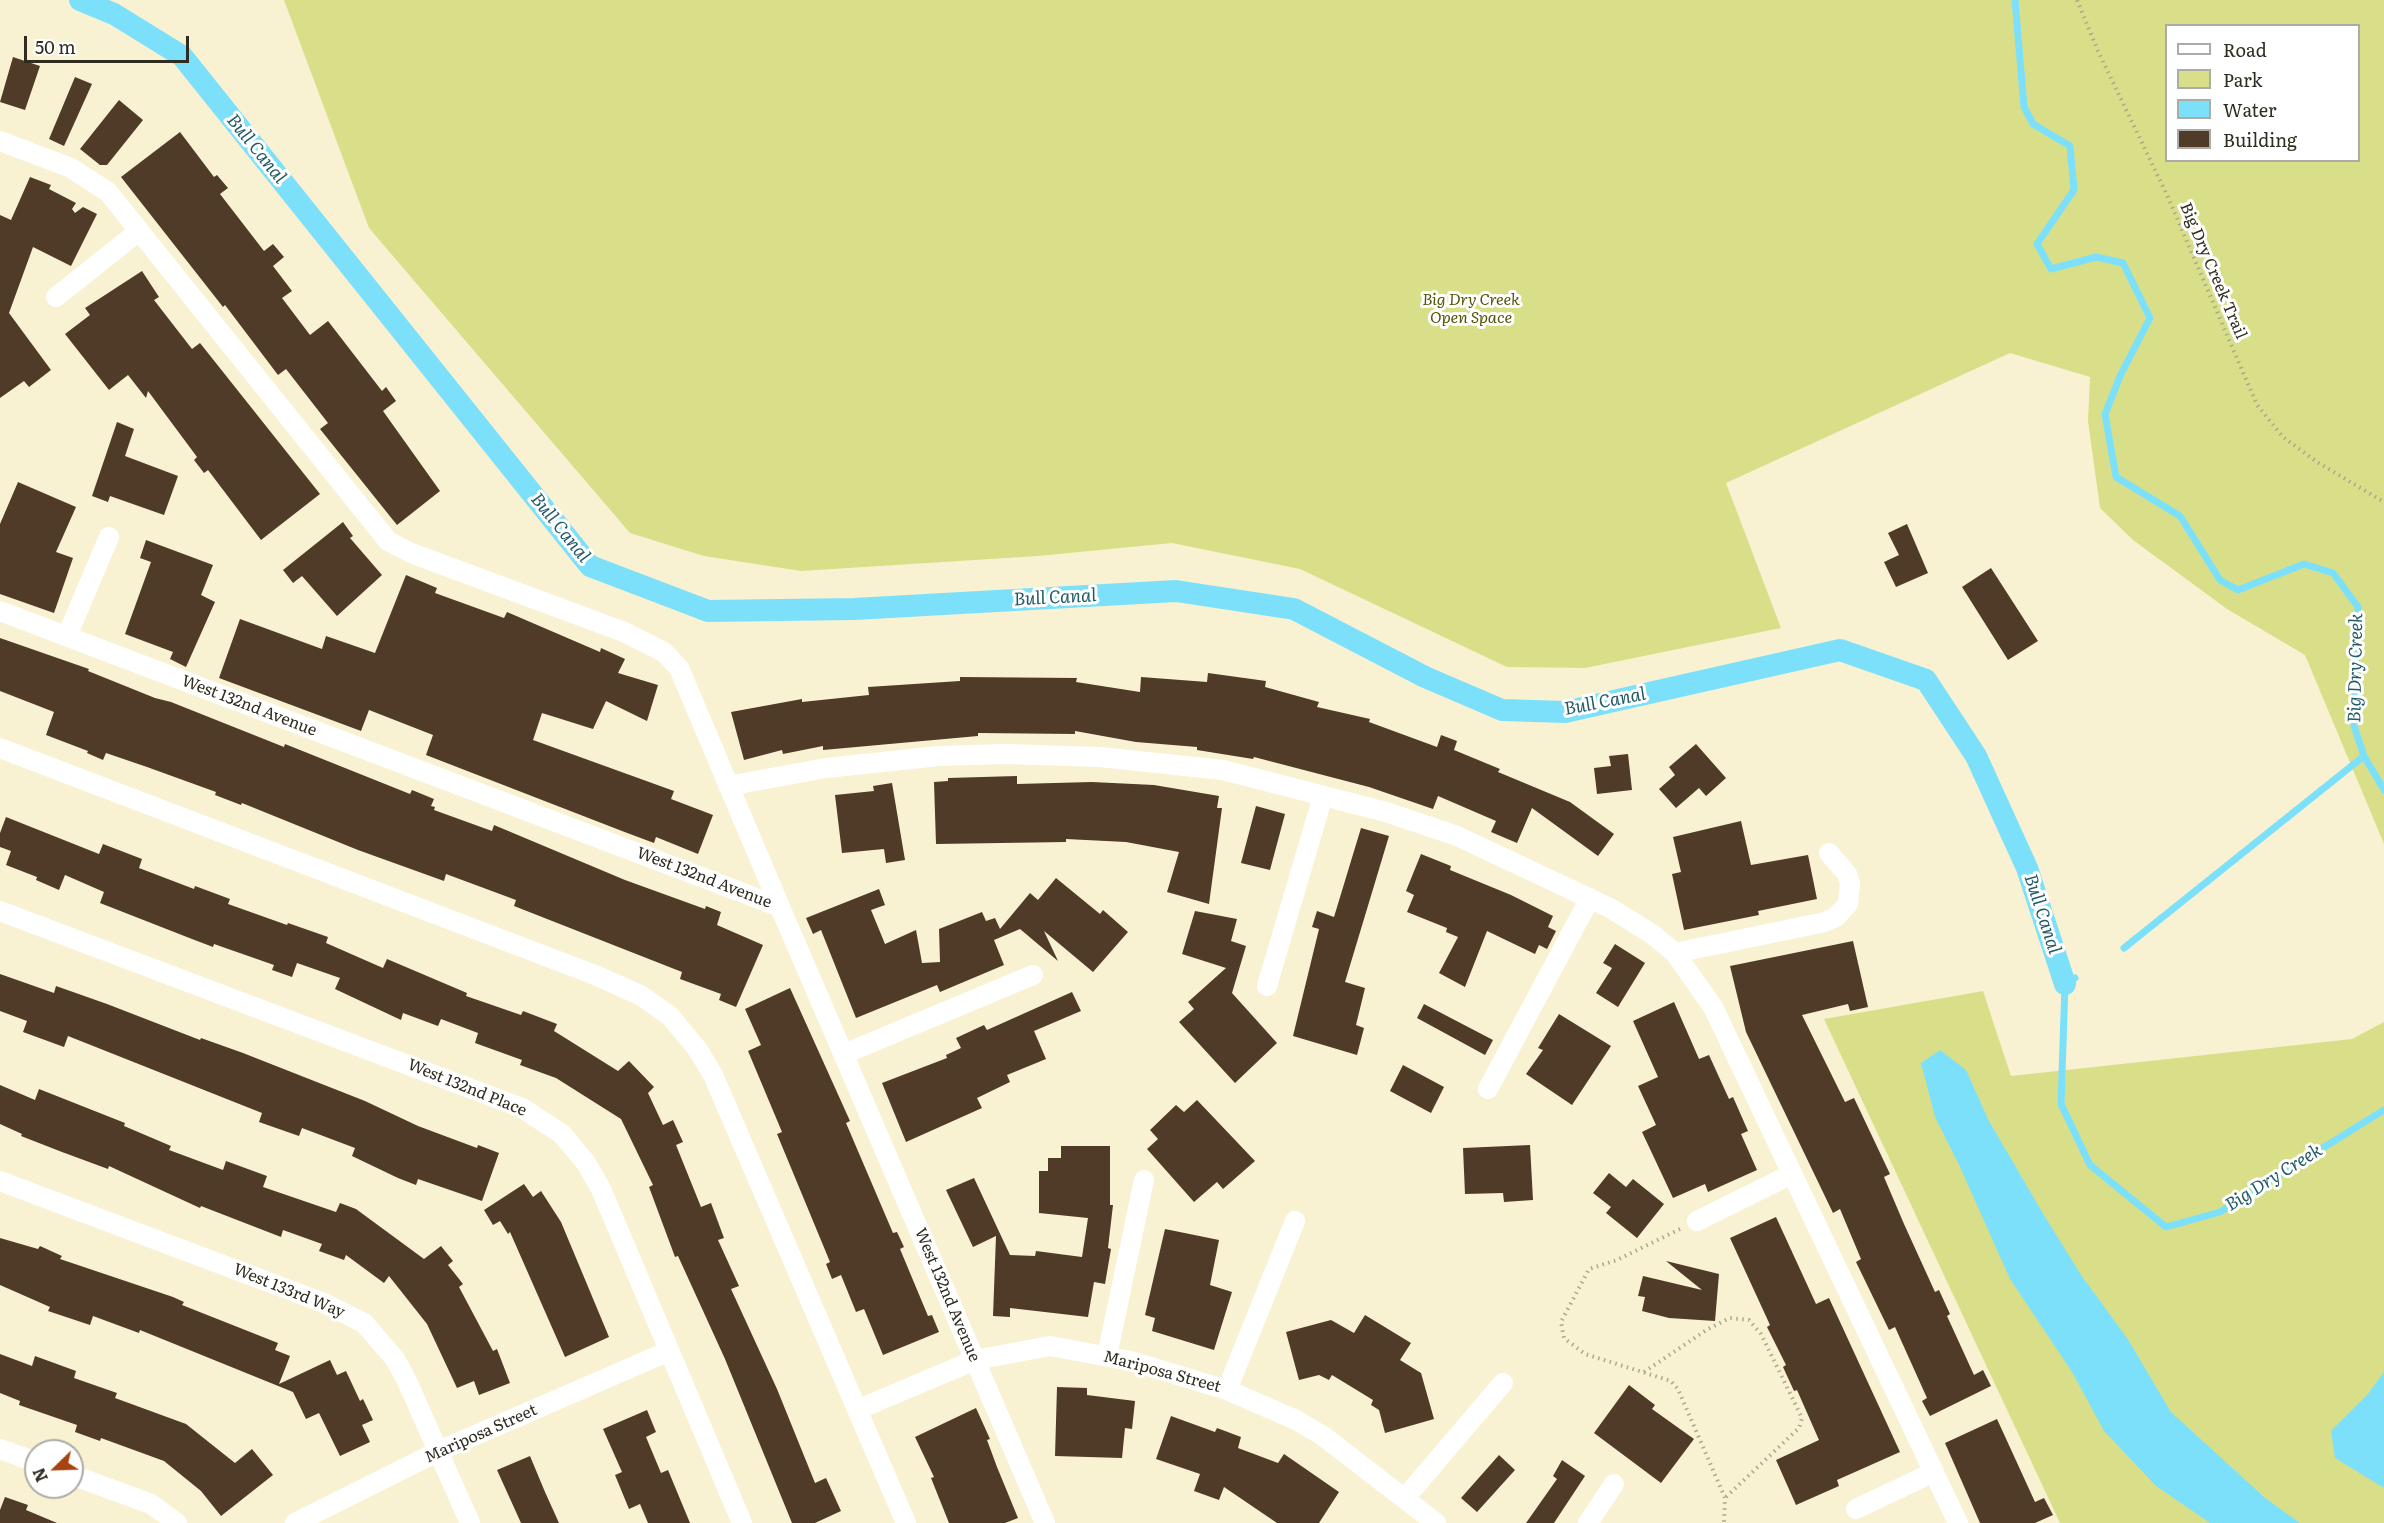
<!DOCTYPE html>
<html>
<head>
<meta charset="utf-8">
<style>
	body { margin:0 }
	#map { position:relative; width:2384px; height:1523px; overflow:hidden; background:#f9f2d2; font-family:Literata,serif }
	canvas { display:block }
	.legend { position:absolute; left:2165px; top:24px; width:195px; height:138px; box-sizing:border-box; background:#fff; border:2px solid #acaba6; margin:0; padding:8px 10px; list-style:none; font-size:18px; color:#2f2c20 }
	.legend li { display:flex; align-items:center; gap:12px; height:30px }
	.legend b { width:30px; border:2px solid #acaba6 }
	.north { position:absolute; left:24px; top:1439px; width:60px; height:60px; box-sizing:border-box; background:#fff; border:2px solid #acaba6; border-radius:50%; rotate:247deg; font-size:16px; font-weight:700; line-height:24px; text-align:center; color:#2f2c20 }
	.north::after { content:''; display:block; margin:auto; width:21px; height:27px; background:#a7430f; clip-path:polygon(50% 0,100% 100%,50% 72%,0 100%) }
	.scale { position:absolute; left:24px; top:36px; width:165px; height:27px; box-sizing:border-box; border:3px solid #2f2c20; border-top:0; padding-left:8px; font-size:18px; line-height:21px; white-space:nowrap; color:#2f2c20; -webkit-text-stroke:4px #fff; paint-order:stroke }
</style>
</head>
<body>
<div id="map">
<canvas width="2384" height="1523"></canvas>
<ul class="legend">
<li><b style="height:8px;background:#fff"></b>Road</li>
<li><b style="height:16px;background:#d9df89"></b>Park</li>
<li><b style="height:16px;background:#7de0fa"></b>Water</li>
<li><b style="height:16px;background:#4f3b27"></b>Building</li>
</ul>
<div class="north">N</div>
<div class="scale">50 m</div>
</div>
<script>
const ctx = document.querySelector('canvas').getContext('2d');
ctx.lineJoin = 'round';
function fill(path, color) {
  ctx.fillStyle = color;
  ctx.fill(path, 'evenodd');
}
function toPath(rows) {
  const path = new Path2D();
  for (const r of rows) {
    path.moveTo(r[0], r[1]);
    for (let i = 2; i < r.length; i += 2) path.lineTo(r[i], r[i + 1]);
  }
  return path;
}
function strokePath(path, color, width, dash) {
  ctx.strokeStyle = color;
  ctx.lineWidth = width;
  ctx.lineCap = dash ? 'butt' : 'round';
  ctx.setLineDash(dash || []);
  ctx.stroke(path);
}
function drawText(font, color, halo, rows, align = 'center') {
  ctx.font = font + ' Literata,serif';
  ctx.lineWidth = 6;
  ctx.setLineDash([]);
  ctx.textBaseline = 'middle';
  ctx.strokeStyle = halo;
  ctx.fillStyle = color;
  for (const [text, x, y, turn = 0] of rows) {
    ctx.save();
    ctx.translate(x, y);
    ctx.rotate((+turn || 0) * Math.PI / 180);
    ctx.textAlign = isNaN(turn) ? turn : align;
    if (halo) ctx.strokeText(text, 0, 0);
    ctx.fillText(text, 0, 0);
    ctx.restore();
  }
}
const green = toPath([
	[284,0,2384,0,2384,844,2305,655,2227,609,2133,540,2100,508,2088,421,2090,377,2010,353,1726,483,1781,628,1585,668,1507,667,1300,569,1172,543,1038,556,801,571,704,556,630,533,369,228],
	[2166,26,2358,26,2358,160,2166,160],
	[1983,991,2011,1076,2352,1039,2384,1022,2384,1523,2060,1523,1824,1019]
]);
const water = toPath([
	[1940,1050,1966,1070,1989,1121,2042,1212,2081,1275,2127,1338,2171,1412,2265,1498,2300,1523,2210,1523,2156,1486,2104,1431,2072,1372,2010,1279,1960,1167,1935,1117,1921,1063],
	[2384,1372,2384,1488,2335,1458,2331,1431,2368,1394]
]);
const stream = toPath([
	[2015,0,2024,107,2033,124,2070,146,2074,190,2037,244,2051,269,2096,257,2123,263,2150,318,2121,374,2105,414,2116,477,2180,516,2220,580,2238,590,2304,564,2333,573,2358,607,2354,726,2364,756,2124,948],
	[2364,756,2384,790],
	[2075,978,2065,984,2061,1104,2090,1165,2166,1227,2220,1212,2384,1110]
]);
const canal = toPath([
	[80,0,114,14,182,56,590,566,708,611,854,609,1176,591,1294,609,1425,677,1502,710,1565,712,1840,650,1926,680,1976,756,2027,868,2065,984]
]);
const building = toPath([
	[13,57,40,66,25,110,0,102],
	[75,77,92,84,64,146,49,139],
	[119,100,143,120,107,165,100,165,80,149],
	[180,132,214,177,217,175,228,188,220,194,264,251,273,244,284,257,273,266,292,291,282,298,310,335,328,321,382,391,386,387,396,401,383,411,440,491,397,525,320,429,328,423,286,369,278,375,225,305,223,307,121,177],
	[30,177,51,185,49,189,76,203,72,209,75,213,83,207,97,214,71,266,33,247,9,313,51,370,29,387,24,381,0,398,0,215,11,220],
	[142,271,159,297,154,300,192,349,200,343,320,494,261,540,208,470,204,473,194,460,197,457,148,391,146,398,128,375,109,390,65,334,90,315,85,308],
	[117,422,134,429,125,456,178,476,164,515,110,496,108,502,92,496],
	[18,482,76,507,56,552,73,558,54,613,0,594,0,524],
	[343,522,353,536,350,538,382,575,337,616,302,576,293,583,283,570],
	[1907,524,1928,573,1896,587,1884,562,1899,555,1888,533],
	[146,540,213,565,201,595,215,602,186,667,170,659,173,652,125,634,151,562,140,558],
	[1991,568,2038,641,2008,660,1962,587],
	[406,575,437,588,435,593,504,618,507,612,600,652,601,648,625,659,618,673,658,685,647,721,606,701,593,729,542,713,533,740,674,791,671,799,713,815,698,854,656,837,654,843,622,831,426,755,433,735,369,710,361,731,219,678,240,619,322,649,326,636,375,653],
	[0,638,89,669,88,671,155,698,171,702,284,747,285,744,410,794,412,790,434,799,431,806,435,807,434,810,492,831,494,825,625,880,705,909,706,906,721,912,717,925,763,945,736,1007,719,1000,721,994,680,979,682,972,514,906,516,900,446,874,444,881,358,850,242,803,241,805,215,795,216,792,147,767,106,753,103,760,87,753,88,751,46,735,54,712,0,691],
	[1208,673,1266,681,1265,687,1319,702,1317,707,1370,719,1369,722,1437,747,1441,735,1457,741,1454,750,1500,769,1498,772,1570,802,1614,834,1598,856,1532,808,1517,843,1491,832,1496,821,1438,796,1433,809,1369,787,1254,757,1253,759,1197,750,1197,747,1136,742,1075,731,1075,734,978,733,978,736,823,750,823,746,783,754,782,750,744,760,731,712,802,699,802,702,869,695,868,687,960,681,960,677,1077,678,1076,682,1140,692,1141,677,1207,682],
	[1696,744,1726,778,1706,796,1699,788,1676,808,1659,789,1675,775,1669,767],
	[1628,754,1632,790,1597,794,1594,768,1611,766,1609,756],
	[1017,776,1017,784,1092,782,1154,785,1219,796,1217,808,1222,808,1209,904,1167,892,1179,852,1126,842,1066,839,1066,842,936,844,934,782,948,781,948,778],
	[892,783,905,860,886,863,884,849,842,853,835,795,874,791,873,786],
	[1256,806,1285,814,1270,870,1241,863],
	[6,817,99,854,103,844,142,859,139,868,194,889,195,886,230,899,228,904,287,925,288,923,328,937,326,943,383,968,387,959,467,993,466,996,521,1015,523,1011,557,1024,554,1031,618,1071,629,1061,654,1087,648,1093,663,1125,673,1120,683,1142,676,1145,701,1207,711,1203,724,1238,718,1240,739,1286,731,1289,777,1389,815,1483,826,1478,841,1511,815,1523,792,1523,725,1359,678,1256,675,1257,649,1187,653,1185,621,1119,556,1078,520,1065,522,1060,475,1043,478,1033,441,1019,438,1026,403,1013,401,1020,335,989,340,978,297,963,292,977,272,970,274,965,214,944,213,947,192,939,100,903,104,892,65,875,59,890,36,880,37,877,6,865,11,851,0,847,0,833],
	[1741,821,1751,865,1808,855,1817,899,1758,911,1759,915,1684,930,1672,874,1681,872,1673,837],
	[1361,828,1389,836,1345,982,1365,988,1356,1025,1364,1028,1357,1055,1293,1036,1319,929,1312,927,1317,911,1334,917],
	[1421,854,1451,866,1450,870,1511,895,1553,916,1548,927,1556,931,1547,949,1539,945,1535,954,1487,931,1465,987,1439,973,1458,937,1446,932,1447,928,1407,912,1414,895,1406,891],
	[1056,878,1100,914,1103,910,1128,932,1093,972,1044,931,1058,961,1020,929,994,940,1004,965,940,992,937,985,856,1018,821,930,813,934,806,918,879,889,885,905,871,910,885,944,916,930,922,963,940,962,939,929,982,912,986,921,995,918,1000,929,1030,893,1038,900],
	[1195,911,1237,919,1231,941,1246,946,1232,993,1277,1043,1235,1083,1179,1022,1194,1009,1188,1002,1226,968,1182,954],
	[1853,941,1868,1007,1850,1011,1848,1004,1802,1015,1845,1102,1854,1098,1890,1174,1884,1177,1904,1224,1935,1292,1939,1290,1950,1314,1947,1316,1974,1375,1983,1370,1991,1386,1930,1416,1922,1401,1927,1398,1895,1327,1889,1330,1856,1262,1861,1259,1840,1209,1833,1213,1746,1032,1730,966],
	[1615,944,1645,963,1618,1007,1596,993,1612,968,1603,963],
	[0,974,54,993,56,986,107,1004,200,1040,201,1038,243,1053,365,1101,418,1126,477,1148,478,1145,499,1153,482,1201,418,1179,416,1185,398,1178,352,1156,355,1148,302,1128,299,1136,259,1122,262,1113,68,1036,64,1047,23,1032,27,1021,0,1011],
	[790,988,850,1121,846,1123,893,1233,897,1232,904,1247,900,1249,928,1316,932,1315,939,1332,883,1355,864,1309,856,1312,841,1275,832,1279,826,1264,830,1262,777,1134,782,1132,748,1051,761,1045,745,1009],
	[1072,992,1081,1011,1034,1031,1046,1059,1007,1075,1010,1082,977,1098,982,1108,906,1142,882,1083,947,1058,946,1055,961,1048,956,1038,984,1025,987,1030],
	[1674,1002,1699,1059,1709,1055,1729,1099,1733,1097,1748,1131,1741,1134,1757,1170,1708,1192,1705,1184,1673,1198,1642,1132,1656,1125,1638,1086,1658,1077,1633,1021],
	[1424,1004,1493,1040,1485,1055,1417,1018],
	[1559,1014,1611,1046,1572,1105,1526,1074,1543,1050,1538,1048],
	[1403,1065,1444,1087,1431,1113,1390,1091],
	[0,1085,35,1100,39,1089,125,1123,124,1126,171,1146,169,1150,223,1170,226,1161,267,1176,263,1187,336,1212,340,1203,356,1209,424,1259,441,1246,453,1261,448,1265,463,1284,459,1287,493,1351,497,1349,510,1383,479,1395,474,1381,457,1388,427,1324,389,1276,384,1283,346,1255,344,1260,319,1251,322,1244,283,1230,281,1237,201,1206,200,1208,109,1166,108,1169,62,1152,21,1136,22,1134,0,1124],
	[1197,1100,1255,1161,1223,1189,1217,1182,1194,1202,1147,1149,1158,1139,1150,1130,1176,1105,1184,1112],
	[1530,1145,1533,1200,1504,1202,1503,1193,1465,1194,1463,1148],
	[1061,1146,1110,1146,1110,1205,1113,1205,1108,1248,1111,1249,1105,1284,1094,1282,1088,1317,1010,1308,1010,1317,993,1316,996,1236,973,1247,946,1190,974,1178,1010,1255,1035,1256,1036,1251,1082,1257,1088,1218,1039,1213,1039,1171,1048,1171,1048,1158,1061,1158],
	[1609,1173,1626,1187,1633,1179,1664,1204,1637,1238,1606,1213,1611,1207,1593,1193],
	[524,1184,533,1197,541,1191,561,1222,609,1337,565,1357,510,1232,508,1234,500,1221,493,1225,484,1210],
	[1776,1217,1816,1304,1829,1298,1900,1452,1837,1480,1839,1486,1796,1505,1776,1460,1819,1440,1797,1390,1794,1391,1783,1367,1786,1365,1767,1327,1770,1325,1730,1238],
	[1165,1229,1219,1240,1210,1285,1232,1292,1214,1350,1152,1331,1155,1318,1145,1315],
	[0,1238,38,1249,40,1246,62,1256,60,1259,173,1297,184,1302,182,1305,278,1343,275,1350,290,1356,279,1384,330,1360,337,1375,346,1371,360,1401,363,1399,373,1420,362,1425,370,1442,340,1456,319,1413,306,1419,293,1392,140,1330,139,1333,93,1316,90,1325,48,1311,50,1307,0,1285],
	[1666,1261,1719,1274,1715,1321,1669,1318,1642,1311,1645,1297,1638,1296,1643,1276,1702,1290],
	[1365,1315,1411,1343,1400,1360,1421,1373,1434,1419,1385,1433,1379,1410,1371,1405,1373,1400,1332,1375,1329,1380,1319,1375,1299,1380,1286,1332,1331,1320,1354,1333],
	[0,1354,32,1366,35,1356,76,1371,74,1378,117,1393,115,1398,186,1424,235,1463,252,1449,273,1475,221,1516,201,1491,164,1461,101,1438,100,1441,75,1432,77,1425,19,1405,20,1401,0,1393],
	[1629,1385,1655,1405,1652,1409,1694,1439,1661,1483,1594,1433],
	[1057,1387,1087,1388,1087,1395,1135,1401,1132,1429,1125,1428,1122,1458,1055,1456],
	[976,1408,990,1439,987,1440,997,1467,1018,1518,1005,1523,949,1523,931,1478,934,1477,915,1437],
	[647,1410,656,1432,646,1437,661,1473,668,1470,690,1523,648,1523,640,1504,629,1509,615,1475,622,1472,603,1429],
	[1171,1416,1215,1432,1217,1428,1241,1437,1238,1448,1278,1463,1284,1454,1339,1492,1319,1523,1277,1523,1224,1487,1219,1500,1194,1491,1200,1474,1156,1459],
	[1997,1419,2035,1502,2044,1498,2053,1515,2035,1523,1980,1523,1945,1443],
	[1499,1455,1515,1470,1477,1512,1461,1498],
	[530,1456,545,1492,559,1523,521,1523,497,1470],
	[1562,1460,1585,1476,1554,1523,1526,1523,1557,1479,1553,1476],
	[5,1497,28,1505,26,1510,57,1523,0,1523,0,1510]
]);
const path = toPath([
	[2077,0,2098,51,2167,195,2257,405,2283,437,2317,462,2384,502],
	[1680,1229,1617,1260,1589,1269,1561,1322,1564,1338,1585,1354,1671,1381,1678,1389,1725,1498,1724,1523],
	[1644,1372,1708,1329,1730,1318,1749,1320,1761,1334,1802,1418,1799,1428,1725,1498]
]);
const street = toPath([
	[0,141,71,168,108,192,388,541,411,553,624,632,664,652,679,668,780,907],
	[56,297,139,231],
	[0,611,780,907,1045,1523],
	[67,636,109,537],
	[0,748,595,975,640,995,670,1016,698,1050,713,1075,906,1523],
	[728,786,826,768,939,756,1005,754,1100,757,1223,770,1386,812,1457,836,1610,908,1652,934,1675,953,1713,1007,1958,1523],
	[0,911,522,1108,562,1134,586,1163,601,1189,742,1523],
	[1675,953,1825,922,1836,917,1848,904,1850,883,1847,874,1829,853],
	[1267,986,1323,796],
	[844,1054,1033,975],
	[1488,1089,1590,898],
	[0,1181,324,1303,364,1323,395,1359,407,1381,470,1523],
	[1697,1221,1792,1174],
	[1107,1356,1144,1180],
	[1227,1390,1295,1221],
	[859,1409,975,1360,1050,1346,1131,1361,1227,1390,1296,1420,1323,1436,1436,1523],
	[0,1449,36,1462],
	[72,1475,151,1504,177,1523],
	[1405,1498,1503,1383],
	[1856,1509,1934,1472],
	[295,1523,439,1451,669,1351],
	[1588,1523,1614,1484]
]);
const streetNames = [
	["Big Dry Creek Trail",2213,271,67],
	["West 132nd Avenue",249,706,21],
	["West 132nd Avenue",704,878,21],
	["West 132nd Place",467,1088,22],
	["West 133rd Way",289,1291,22],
	["West 132nd Avenue",947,1295,67],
	["Mariposa Street",1162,1372,15],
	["Mariposa Street",481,1434,-24]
];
const parkNames = [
	["Big Dry Creek",1471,300],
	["Open Space",1471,318]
];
const waterNames = [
	["Bull Canal",256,149,51],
	["Bull Canal",560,528,51],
	["Bull Canal",1055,598,-3],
	["Big Dry Creek",2356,668,-89],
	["Bull Canal",1605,702,-11],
	["Bull Canal",2042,914,72],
	["Big Dry Creek",2274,1178,-32]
];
fill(green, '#d9df89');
fill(water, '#7de0fa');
strokePath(stream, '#7de0fa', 7);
strokePath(canal, '#7de0fa', 22);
fill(building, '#4f3b27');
strokePath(path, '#aca78f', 4, [1.5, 4.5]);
strokePath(street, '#fff', 20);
drawText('16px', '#2f2c20', '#fff', streetNames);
drawText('italic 16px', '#535609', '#fff', parkNames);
drawText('italic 18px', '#225a68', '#fff', waterNames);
</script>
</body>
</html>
